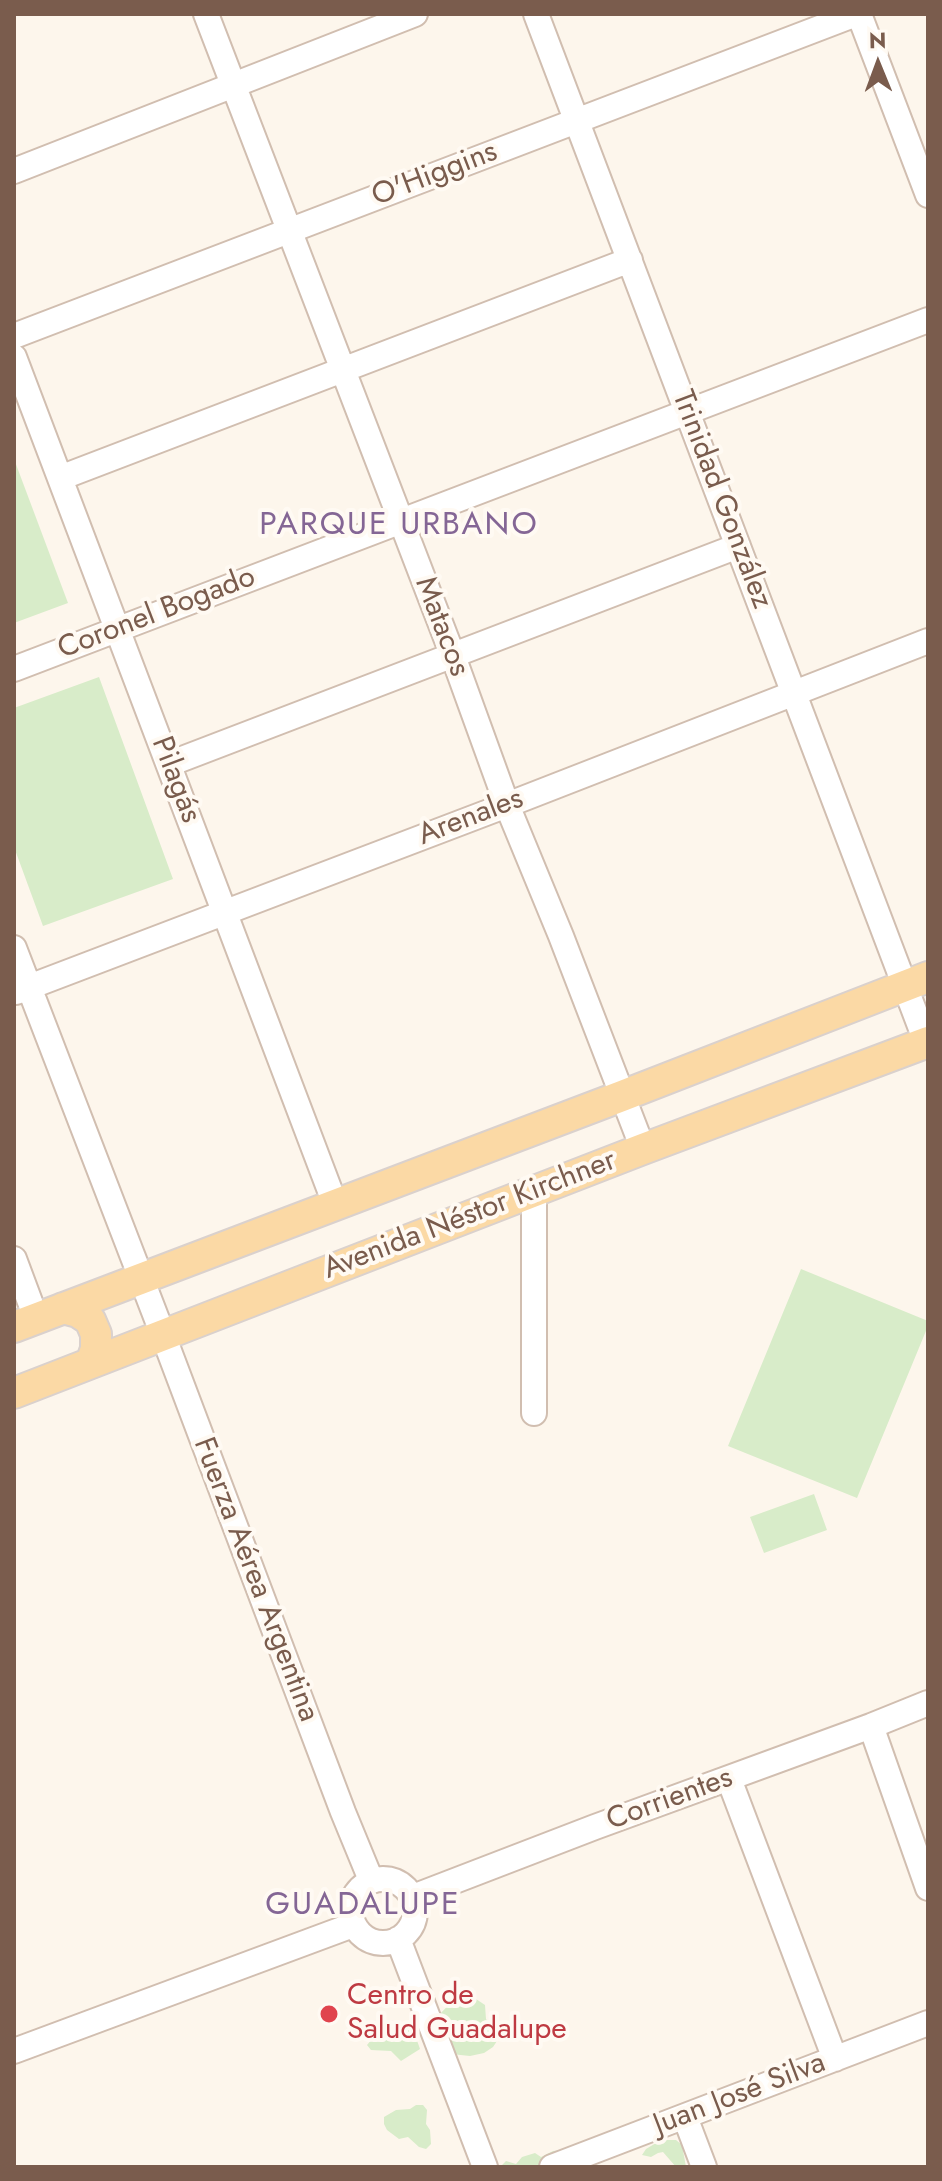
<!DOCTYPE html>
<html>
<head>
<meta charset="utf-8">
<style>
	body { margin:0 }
	#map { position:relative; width:942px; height:2181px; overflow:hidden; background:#fdf6ec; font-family:Jost,sans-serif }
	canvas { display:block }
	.frame { position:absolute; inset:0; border:16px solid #7a5c4d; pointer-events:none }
	.north { position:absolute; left:838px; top:24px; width:80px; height:80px; -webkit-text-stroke:6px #fffaf3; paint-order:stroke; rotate:359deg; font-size:22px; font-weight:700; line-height:32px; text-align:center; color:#7a5c4d }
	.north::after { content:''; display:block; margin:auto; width:28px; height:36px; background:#7a5c4d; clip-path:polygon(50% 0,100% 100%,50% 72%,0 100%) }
</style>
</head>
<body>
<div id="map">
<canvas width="942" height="2181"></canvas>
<div class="frame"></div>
<div class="north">N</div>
</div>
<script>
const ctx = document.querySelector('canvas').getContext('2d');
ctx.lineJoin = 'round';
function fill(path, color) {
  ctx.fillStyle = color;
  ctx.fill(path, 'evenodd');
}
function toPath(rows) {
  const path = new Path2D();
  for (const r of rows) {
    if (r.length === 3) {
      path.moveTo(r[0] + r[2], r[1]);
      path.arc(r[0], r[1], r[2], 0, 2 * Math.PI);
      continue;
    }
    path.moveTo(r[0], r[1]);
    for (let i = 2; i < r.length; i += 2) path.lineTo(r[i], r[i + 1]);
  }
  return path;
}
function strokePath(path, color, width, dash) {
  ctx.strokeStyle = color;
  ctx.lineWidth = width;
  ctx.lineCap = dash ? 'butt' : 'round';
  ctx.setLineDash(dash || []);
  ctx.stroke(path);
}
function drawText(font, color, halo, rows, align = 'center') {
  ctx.font = font + ' Jost,sans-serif';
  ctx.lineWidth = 8;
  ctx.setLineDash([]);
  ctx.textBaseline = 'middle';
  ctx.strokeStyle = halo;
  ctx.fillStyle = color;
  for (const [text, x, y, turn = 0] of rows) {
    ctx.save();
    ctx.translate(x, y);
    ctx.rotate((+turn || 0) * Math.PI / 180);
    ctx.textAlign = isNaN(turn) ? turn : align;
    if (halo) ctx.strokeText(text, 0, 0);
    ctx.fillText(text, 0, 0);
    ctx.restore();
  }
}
const green = toPath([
	[14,459,68,603,14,623],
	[99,677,173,879,43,926,14,847,14,708],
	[801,1269,928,1321,928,1326,857,1498,728,1446],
	[814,1494,827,1530,764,1553,750,1517],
	[458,1995,473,1997,485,2005,486,2019,496,2034,497,2041,493,2047,484,2053,470,2056,451,2054,446,2032,447,2025,440,2014],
	[405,2029,413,2029,420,2049,401,2061,391,2051,371,2050,367,2045,372,2039,393,2036],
	[416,2105,423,2105,427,2110,426,2124,430,2130,431,2144,426,2149,419,2147,408,2137,399,2139,387,2130,384,2124,384,2117,396,2110,410,2109],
	[661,2140,676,2140,682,2145,686,2167,676,2167,663,2152,658,2153,651,2157,642,2155,646,2149],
	[563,2150,552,2167,500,2167,506,2161,516,2164,522,2157,535,2153,541,2157,553,2151]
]);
const minor = toPath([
	[206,14,453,656,507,805,561,936,643,1149],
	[536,14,928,1047],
	[859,14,928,195],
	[14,171,415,14],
	[14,336,856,14],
	[14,357,335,1204],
	[60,478,630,260],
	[14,669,928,320],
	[169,764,738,546],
	[14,948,163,1335,343,1812,371,1880],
	[16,992,507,805,928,641],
	[534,1192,534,1413],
	[14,1259,36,1318],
	[871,1726,928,1888],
	[729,1779,835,2059],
	[383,1911,32],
	[413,1897,595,1827,871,1726,928,1703],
	[398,1939,485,2167],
	[14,2051,353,1925],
	[685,2117,704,2167],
	[552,2167,928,2023]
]);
const major = toPath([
	[63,1308,78,1312,90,1320,96,1334,96,1349,91,1363],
	[14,1327,622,1096,928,977],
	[14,1393,643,1149,928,1042]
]);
const markers = [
	[329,2014,10,"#e0444e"]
];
const streetNames = [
	["O'Higgins",435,175,-21],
	["Trinidad González",721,500,69],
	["Coronel Bogado",157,614,-21],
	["Matacos",441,627,69],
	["Pilagás",175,780,69],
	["Arenales",471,818,-21],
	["Avenida Néstor Kirchner",470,1216,-21],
	["Fuerza Aérea Argentina",255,1580,69],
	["Corrientes",670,1800,-20],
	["Juan José Silva",740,2095,-21]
];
const healthNames = [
	["Centro de",347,1997],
	["Salud Guadalupe",347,2031]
];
const neighbourhoodNames = [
	["PARQUE URBANO",399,526],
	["GUADALUPE",363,1906]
];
fill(green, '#d8ecc9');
strokePath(minor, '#d1beb0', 28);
strokePath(major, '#dad1cd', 34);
strokePath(minor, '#fff', 24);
strokePath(major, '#fbd9a5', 30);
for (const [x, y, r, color] of markers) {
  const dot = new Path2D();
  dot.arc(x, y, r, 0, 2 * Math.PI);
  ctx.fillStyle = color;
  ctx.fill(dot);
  strokePath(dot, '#fffaf3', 3);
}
drawText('30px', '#7a5c4d', '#fffaf3', streetNames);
drawText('30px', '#be3a42', '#fffaf3', healthNames, 'left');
ctx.letterSpacing = '2px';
drawText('32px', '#846695', '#fffaf3', neighbourhoodNames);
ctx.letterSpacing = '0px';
</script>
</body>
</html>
